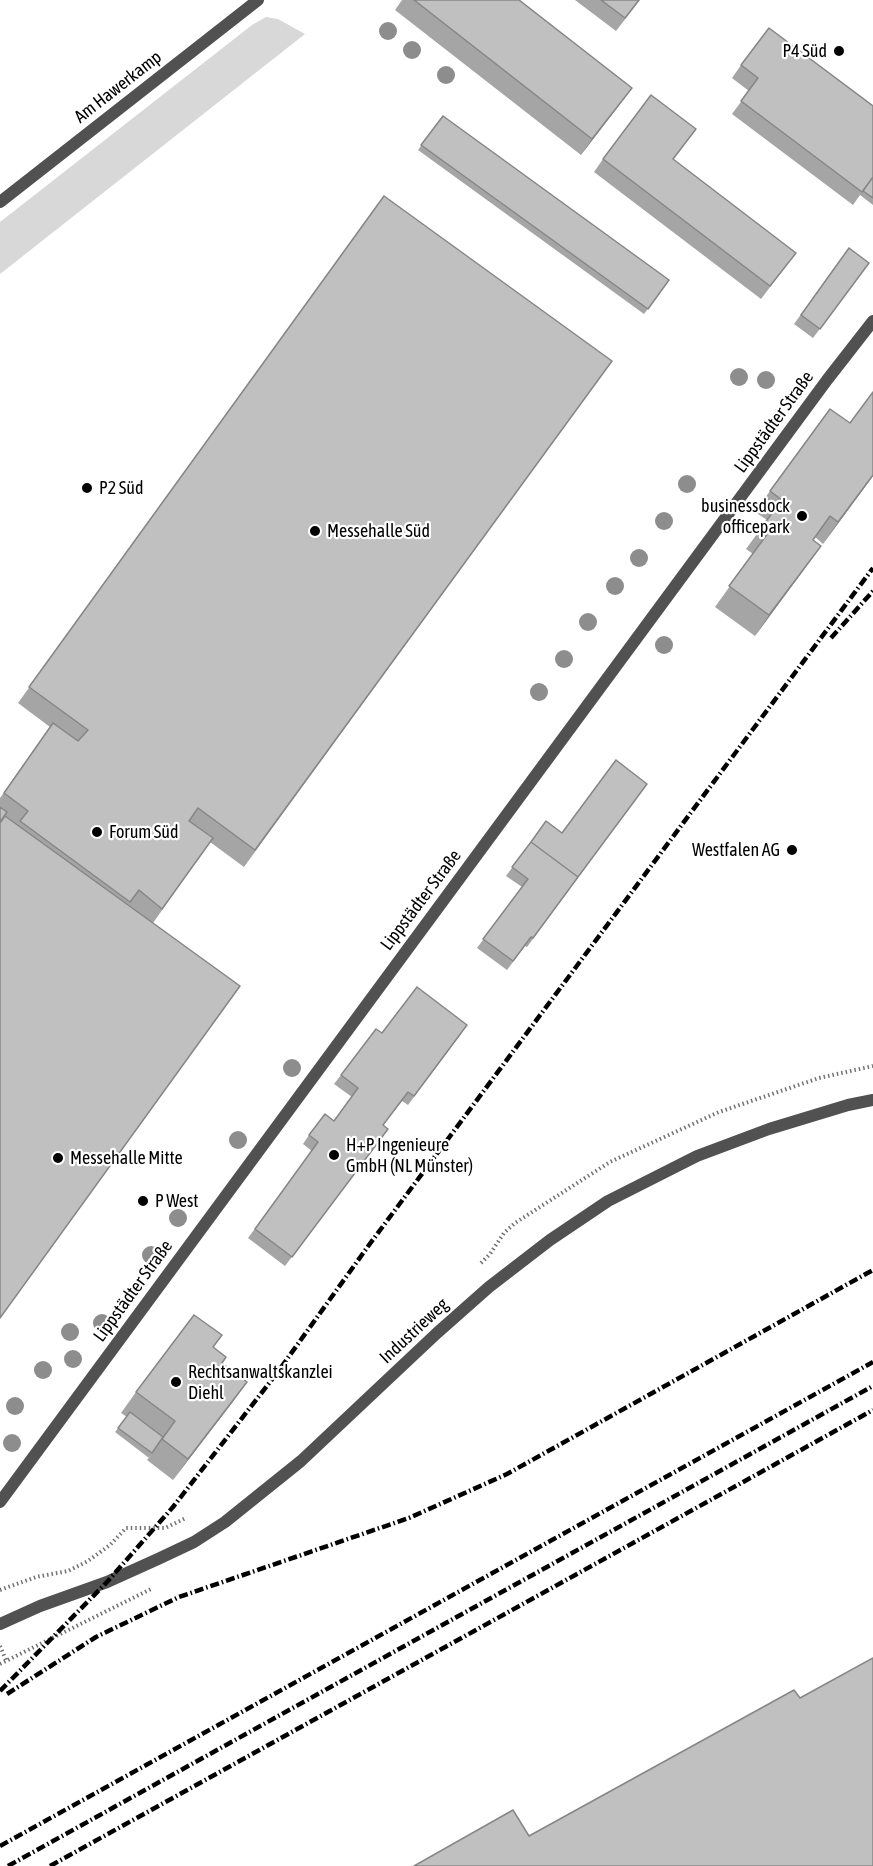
<!DOCTYPE html>
<html>
<head>
<meta charset="utf-8">
<style>
	body { margin:0 }
	canvas { display:block; background:#fff }
</style>
</head>
<body>
<canvas width="873" height="1866"></canvas>
<script>
const ctx = document.querySelector('canvas').getContext('2d');
ctx.lineJoin = 'round';
function fill(path, color) {
  ctx.fillStyle = color;
  ctx.fill(path, 'evenodd');
}
function toPath(rows) {
  const path = new Path2D();
  for (const r of rows) {
    path.moveTo(r[0], r[1]);
    for (let i = 2; i < r.length; i += 2) path.lineTo(r[i], r[i + 1]);
  }
  return path;
}
function strokePath(path, color, width, dash) {
  ctx.strokeStyle = color;
  ctx.lineWidth = width;
  ctx.lineCap = dash ? 'butt' : 'round';
  ctx.setLineDash(dash || []);
  ctx.stroke(path);
}
function drawText(font, color, halo, rows, align = 'center') {
  ctx.font = font + ' "Asap Condensed",sans-serif';
  ctx.lineWidth = 4.5;
  ctx.setLineDash([]);
  ctx.textBaseline = 'middle';
  ctx.strokeStyle = halo;
  ctx.fillStyle = color;
  for (const [text, x, y, turn = 0] of rows) {
    ctx.save();
    ctx.translate(x, y);
    ctx.rotate((+turn || 0) * Math.PI / 180);
    ctx.textAlign = isNaN(turn) ? turn : align;
    if (halo) ctx.strokeText(text, 0, 0);
    ctx.fillText(text, 0, 0);
    ctx.restore();
  }
}
const green = toPath([
	[266,17,278,19,305,34,0,274,0,222,252,25]
]);
const path = toPath([
	[481,1263,490,1254,504,1233,515,1223,610,1162,719,1112,819,1078,873,1066],
	[0,1590,36,1577,68,1571,88,1561,110,1545,126,1528,165,1528,186,1518],
	[0,1646,6,1660],
	[0,1664,153,1588]
]);
const minor = toPath([
	[0,202,258,0],
	[0,1502,827,380,873,321],
	[0,1624,40,1606,107,1582,158,1559,194,1542,225,1522,301,1461,437,1333,489,1287,550,1240,608,1201,697,1156,769,1129,848,1105,873,1100]
]);
const rail = toPath([
	[831,638,873,591],
	[0,1691,107,1582,173,1507,277,1373,369,1245,873,568],
	[7,1694,96,1637,179,1597,409,1518,507,1474,873,1270],
	[0,1846,873,1362],
	[8,1866,873,1386],
	[50,1866,873,1410]
]);
const trees = [
	[388,31],
	[412,50],
	[446,75],
	[739,377],
	[766,380],
	[687,484],
	[664,521],
	[639,558],
	[615,586],
	[588,622],
	[664,645],
	[564,659],
	[539,692],
	[292,1068],
	[238,1140],
	[178,1218],
	[151,1255],
	[102,1323],
	[70,1332],
	[73,1359],
	[43,1370],
	[15,1406],
	[12,1443]
];
const wall = toPath([
	[402,0,519,0,632,88,620,104,581,155,395,10],
	[575,0,640,0,616,31],
	[741,65,873,106,873,205,860,195,853,205,732,114,749,91,732,78],
	[443,116,669,280,644,314,418,150],
	[696,129,673,160,796,253,761,299,594,172,603,159],
	[384,196,600,377,244,867,210,842,153,923,0,1318,0,798,50,727,18,703],
	[849,248,869,263,813,338,794,324],
	[873,392,873,476,823,544,815,537,813,540,821,546,755,636,715,607,753,554,746,549,767,520,755,512,770,491,850,423],
	[647,784,527,947,525,946,507,970,477,948,522,887,506,876,531,842,562,833],
	[382,1033,461,1034,408,1105,402,1101,383,1125,382,1138,285,1266,248,1238,312,1151,303,1144,309,1135,334,1121,352,1097,334,1084,341,1075],
	[214,1347,222,1363,247,1382,173,1480,147,1460,151,1455,149,1458,115,1432,127,1417,121,1413,136,1392]
]);
const shadedWall = toPath([
	[632,88,620,104,581,155,592,139],
	[873,475,873,476,823,544,838,522],
	[821,546,806,567,755,636,769,615],
	[247,1382,232,1403,173,1480,188,1459]
]);
const building = toPath([
	[414,0,519,0,632,88,592,139,414,0],
	[601,0,639,0,625,18,601,0],
	[769,28,873,106,873,177,862,192,741,101,758,78,741,65,769,28],
	[651,95,696,129,673,159,796,253,770,286,603,159,651,95],
	[443,116,669,280,648,309,421,145,443,116],
	[873,177,873,198,863,191,873,177],
	[384,196,612,361,255,850,198,808,189,821,213,838,162,909,139,890,130,902,20,821,28,811,4,793,53,723,78,741,88,730,29,687,384,196],
	[849,248,869,263,820,329,801,315,849,248],
	[873,392,873,475,838,522,830,516,813,540,821,546,769,615,729,586,768,533,761,528,782,500,770,491,830,409,850,423,873,392],
	[616,760,647,784,575,881,578,877,531,842,546,821,562,833,616,760],
	[0,807,7,812,0,822,0,807],
	[5,816,240,986,0,1318,0,823,5,816],
	[531,842,578,877,533,938,531,937,513,961,483,939,528,879,512,867,531,842],
	[417,987,467,1025,414,1096,408,1092,383,1125,388,1129,292,1257,255,1229,318,1142,309,1135,325,1114,334,1121,358,1088,341,1075,376,1029,382,1033,417,987],
	[194,1315,222,1335,213,1347,226,1357,222,1363,247,1382,188,1459,162,1439,175,1421,136,1392,194,1315],
	[130,1412,163,1437,152,1453,118,1428,130,1412],
	[873,1658,873,1866,414,1866,513,1810,529,1836,794,1690,800,1698,873,1658]
]);
const markers = [
	[839,51,6,"#000"],
	[87,488,6,"#000"],
	[802,516,6,"#000"],
	[315,531,6,"#000"],
	[97,832,6,"#000"],
	[792,850,6,"#000"],
	[334,1155,6,"#000"],
	[58,1158,6,"#000"],
	[143,1201,6,"#000"],
	[176,1382,6,"#000"]
];
const poiNames = [
	["P4 Süd",827,51,"right"],
	["P2 Süd",99,488],
	["businessdock",790,506,"right"],
	["officepark",790,527,"right"],
	["Messehalle Süd",327,531],
	["Forum Süd",109,832],
	["Westfalen AG",780,850,"right"],
	["H+P Ingenieure",346,1145],
	["GmbH (NL Münster)",346,1166],
	["Messehalle Mitte",70,1158],
	["P West",155,1201],
	["Rechtsanwaltskanzlei",188,1372],
	["Diehl",188,1393]
];
const streetNames = [
	["Am Hawerkamp",118,87,-38],
	["Lippstädter Straße",774,422,-54],
	["Lippstädter Straße",421,900,-53],
	["Lippstädter Straße",133,1291,-54],
	["Industrieweg",414,1331,-43]
];
fill(green, '#d8d8d8');
strokePath(path, '#737373', 4, [1.5, 3]);
strokePath(minor, '#515151', 12);
strokePath(rail, '#000', 4.5, [9, 3, 1.5, 3]);
ctx.fillStyle = '#8d8d8d';
for (const [x, y] of trees) {
  ctx.beginPath();
  ctx.arc(x, y, 9, 0, 2 * Math.PI);
  ctx.fill();
}
fill(wall, '#a5a5a5');
fill(shadedWall, '#868686');
fill(building, '#c0c0c0');
strokePath(building, '#868686', 1.5);
for (const [x, y, r, color] of markers) {
  const dot = new Path2D();
  dot.arc(x, y, r, 0, 2 * Math.PI);
  ctx.fillStyle = color;
  ctx.fill(dot);
  strokePath(dot, '#fff', 2);
}
drawText('18px', '#000', '#fff', poiNames, 'left');
drawText('18px', '#000', '#fff', streetNames);
</script>
</body>
</html>
